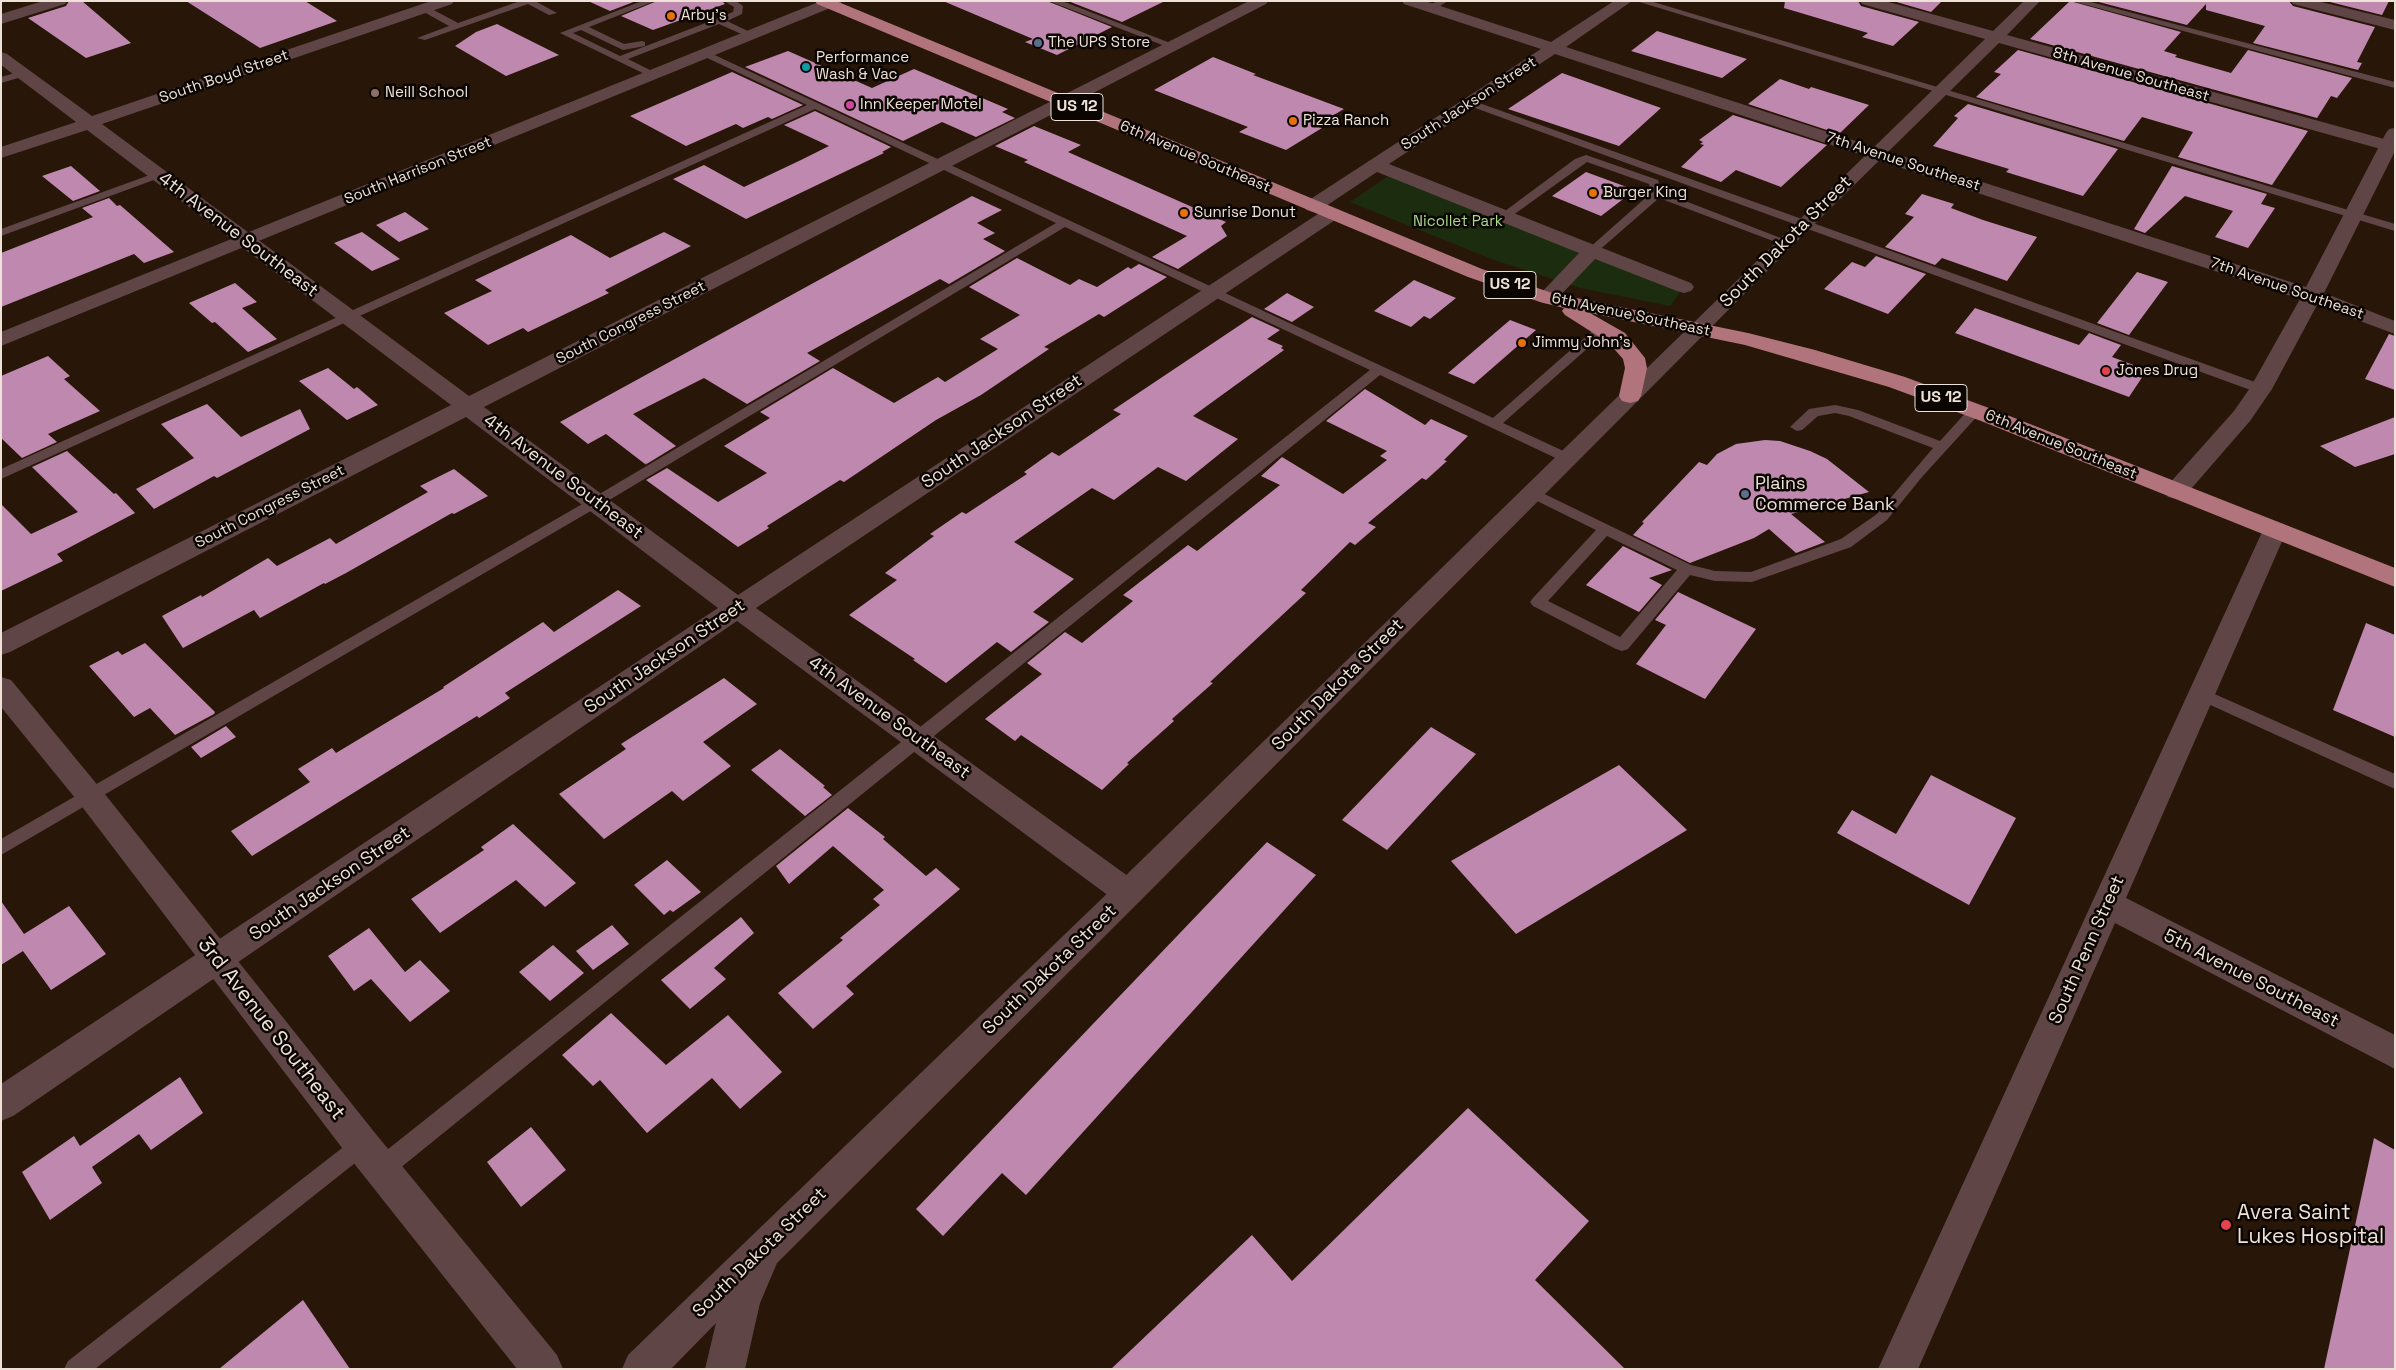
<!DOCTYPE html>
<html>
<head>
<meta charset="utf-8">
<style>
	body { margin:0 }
	#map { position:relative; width:2396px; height:1370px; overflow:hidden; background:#281708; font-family:"Space Grotesk",sans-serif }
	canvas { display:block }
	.frame { position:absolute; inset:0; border:2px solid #eee2d8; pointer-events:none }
</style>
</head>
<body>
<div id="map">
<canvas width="2396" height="1370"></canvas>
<div class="frame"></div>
</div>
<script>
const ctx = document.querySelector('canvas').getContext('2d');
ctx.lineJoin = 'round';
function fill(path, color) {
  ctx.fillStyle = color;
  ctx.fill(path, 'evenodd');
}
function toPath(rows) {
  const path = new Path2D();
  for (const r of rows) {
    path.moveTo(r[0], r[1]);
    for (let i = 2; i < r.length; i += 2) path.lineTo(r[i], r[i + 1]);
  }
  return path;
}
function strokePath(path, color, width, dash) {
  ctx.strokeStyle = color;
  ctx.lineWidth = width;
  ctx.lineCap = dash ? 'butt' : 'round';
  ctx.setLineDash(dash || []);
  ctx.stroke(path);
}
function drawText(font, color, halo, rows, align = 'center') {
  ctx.font = font + ' "Space Grotesk",sans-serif';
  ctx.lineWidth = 5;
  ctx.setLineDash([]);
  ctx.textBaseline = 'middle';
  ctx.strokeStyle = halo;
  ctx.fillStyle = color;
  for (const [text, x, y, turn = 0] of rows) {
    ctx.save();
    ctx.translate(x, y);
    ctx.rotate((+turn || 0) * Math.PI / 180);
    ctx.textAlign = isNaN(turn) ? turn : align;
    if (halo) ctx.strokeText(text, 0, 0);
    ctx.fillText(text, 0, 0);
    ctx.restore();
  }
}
const green = toPath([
	[1394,172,1684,287,1670,306,1580,288,1494,260,1350,202]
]);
const building = toPath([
	[69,1,82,1,131,43,86,58,28,18,66,6],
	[186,1,305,1,337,21,260,48],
	[588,1,636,1,610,11],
	[657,1,722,1,725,4,653,30,621,16],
	[943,1,1047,1,1112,27,1057,55,1025,42,1033,39],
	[1068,1,1165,1,1122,22],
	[1785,1,1858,1,1861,6,1919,22,1893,46,1862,37,1868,33,1784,8],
	[1893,1,1942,1,1931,12],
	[2070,1,2181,32,2164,51,2177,55,2175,57,2231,73,2248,50,2352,78,2337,98,2331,96,2317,118,2030,39],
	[2095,1,2289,1,2293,6,2375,27,2357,62,2362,63,2358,70,2253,43,2265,26,2206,10,2206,4,2187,25],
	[2326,1,2389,1,2382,15],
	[497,24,559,55,506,76,455,46,476,32],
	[1657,31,1747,59,1722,78,1631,51],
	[2018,50,2308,131,2272,185,2178,157,2193,132,2142,117,2124,141,1976,97,2001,74,1994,72],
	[788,51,872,88,914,69,1008,109,1002,112,1015,118,976,137,942,122,903,141,745,67],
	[1213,57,1256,74,1253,75,1344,109,1315,126,1322,128,1286,150,1239,132,1248,127,1154,90],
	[732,72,803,105,772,119,768,117,743,128,736,124,686,146,630,116],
	[1562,73,1661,108,1619,146,1508,109],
	[1780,79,1809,89,1811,87,1869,105,1839,134,1748,104],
	[1968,104,2118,149,2083,196,2006,172,2009,169,1933,146,1958,118,1954,116],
	[815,111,891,147,882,152,884,153,746,219,673,179,704,165,744,187,801,160,829,146,784,125],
	[1733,115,1827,145,1781,187,1736,170,1721,182,1681,167,1704,145,1700,144,1703,142,1699,140],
	[1034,126,1081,145,1068,152,1226,222,1221,226,1227,236,1178,269,1152,257,1187,236,1024,162,1028,160,995,146],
	[71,166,100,191,73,201,42,176],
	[2172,166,2267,194,2261,204,2275,208,2248,248,2215,237,2233,211,2185,196,2145,233,2134,229],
	[1586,172,1635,190,1601,216,1552,196],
	[1922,194,1954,204,1951,208,1983,220,2037,237,2007,281,1942,258,1935,265,1885,247,1914,217,1905,214],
	[972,196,1002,210,977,223,995,233,983,239,1005,251,949,284,940,279,807,353,820,361,747,404,704,378,633,414,676,446,645,465,647,463,645,464,606,434,588,444,560,422],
	[109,198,117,206,120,205,174,252,144,263,134,254,1,307,1,253,93,217,82,208],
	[405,212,429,229,399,242,376,225],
	[362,232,400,259,372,271,334,243],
	[664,232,691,246,605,290,609,293,528,332,523,328,488,345,444,313,492,291,475,280,571,235,610,258],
	[1876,256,1926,274,1888,314,1824,289,1852,262,1865,267],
	[1017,258,1070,285,1079,279,1097,287,1128,267,1131,269,1139,264,1167,277,1104,317,1099,314,1044,347,1049,349,981,395,936,420,844,482,840,480,767,526,769,528,738,547,646,480,667,468,718,502,767,473,724,446,770,418,760,412,833,368,894,403,938,377,945,382,998,349,980,339,1020,315,969,287],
	[2137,272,2168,282,2129,335,2097,323],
	[1414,280,1456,298,1430,319,1424,316,1411,327,1374,311],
	[235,283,257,302,242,308,277,339,248,352,215,322,212,323,189,303],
	[1287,293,1314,307,1292,322,1264,309],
	[1975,308,2079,345,2089,333,2121,345,2112,357,2147,370,2129,397,1955,333],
	[1252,317,1280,330,1267,339,1283,346,1281,348,1284,350,1193,416,1238,439,1186,481,1158,467,1114,500,1092,488,1014,542,1074,579,1033,612,1049,622,1011,652,997,642,946,683,913,660,915,659,849,615,897,580,885,573,934,536,930,534,962,512,966,514,1027,474,1024,472,1052,452,1059,456,1121,414,1113,410],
	[1510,320,1536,330,1474,384,1448,373],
	[2389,334,2395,336,2395,390,2365,379],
	[48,356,70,376,64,379,100,411,48,434,57,442,22,458,1,438,1,376],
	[328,368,354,389,357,387,378,405,347,420,299,381],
	[1365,389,1425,425,1431,419,1468,436,1444,460,1447,461,1426,480,1422,478,1368,523,1376,527,1355,545,1350,542,1301,590,1306,593,1210,682,1213,683,1172,719,1174,721,1127,763,1129,764,1102,790,1021,735,1015,741,985,719,1042,674,1027,663,1065,632,1082,643,1133,601,1123,595,1188,545,1197,551,1280,485,1261,476,1282,457,1343,494,1387,460,1380,456,1387,451,1326,421],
	[207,404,241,437,300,409,310,429,217,478,214,476,154,509,136,489,194,458,161,424],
	[2395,417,2395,454,2355,467,2320,446],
	[1765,440,1780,441,1810,451,1827,459,1869,492,1791,514,1825,542,1796,553,1769,529,1754,538,1690,563,1633,535,1644,523,1642,522,1699,462,1707,465,1717,454,1736,444],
	[67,451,114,494,116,493,135,513,57,554,63,561,1,591,1,504,31,534,78,512,32,467],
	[454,469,488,496,454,514,452,513,346,573,325,584,324,583,260,618,254,610,183,648,162,616,201,595,202,597,268,558,277,566,330,538,336,544,428,492,420,486],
	[1623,546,1672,570,1649,578,1662,585,1639,612,1586,585],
	[618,590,641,606,505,693,510,698,479,718,477,716,252,856,231,831,310,782,298,769,332,748,336,753,444,688,443,687,543,622,554,632],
	[1678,592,1756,629,1705,699,1636,664,1666,625,1655,620],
	[2366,623,2395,635,2395,737,2333,710],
	[145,643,215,712,214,714,175,735,150,708,134,717,89,666,118,651,122,655],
	[724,678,757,704,703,742,731,766,683,801,672,791,604,839,559,794,626,749,621,744],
	[226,726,236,737,201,758,191,747],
	[1431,727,1476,754,1387,850,1342,820],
	[780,749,825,786,823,787,832,795,805,816,751,770],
	[1619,765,1687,830,1516,934,1451,861],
	[1931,775,2016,818,1969,905,1837,833,1852,810,1896,834],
	[848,808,885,837,883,839,926,876,936,868,960,889,846,986,854,994,813,1029,778,993,843,940,840,938,880,905,873,899,884,890,833,846,789,884,776,866],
	[513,824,576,883,545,907,516,880,440,933,411,899,484,850,481,847],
	[1267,842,1316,875,1026,1195,1002,1173,943,1236,916,1209],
	[667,860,701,892,673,912,670,910,664,915,634,885],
	[1,901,24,934,69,906,106,954,51,990,23,951,1,965],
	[741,917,754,933,714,968,726,979,690,1009,661,980],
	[612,925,629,944,593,970,576,951],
	[369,928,405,972,420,960,450,991,410,1022,371,979,354,991,328,956],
	[553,945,584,973,550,1001,519,972],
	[611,1013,666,1065,728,1015,782,1072,740,1109,712,1078,647,1133,600,1080,593,1086,562,1055],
	[180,1077,203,1113,151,1150,139,1134,92,1167,102,1183,50,1220,22,1172,74,1136,80,1146],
	[1468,1108,1589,1221,1535,1280,1625,1369,1111,1369,1252,1235,1292,1281],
	[531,1127,566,1170,521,1207,487,1162],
	[2374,1138,2395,1150,2395,1369,2324,1369],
	[303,1300,350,1369,219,1369]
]);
const service = toPath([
	[520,1,535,1,557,13,549,15,528,4,425,40,417,38,449,26,422,11,422,7,428,7,458,23,520,1],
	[642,1,655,1,589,27,624,44,642,41,645,42,645,46,623,50,581,30,573,33,620,56,716,19,733,12,734,7,724,1,736,1,743,6,742,14,727,21,756,35,748,37,719,24,628,59,656,73,658,75,653,78,560,33,642,1],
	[1049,1,1062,1,1178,46,1170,48,1049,1],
	[1437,1,1448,1,1434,10,1428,10,1428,6,1437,1],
	[1636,1,1650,1,2395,224,2395,231,1636,1],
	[2072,1,2087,1,2395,82,2395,88,2072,1],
	[706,51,1493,418,1598,326,1606,326,1608,329,1606,332,1503,423,1572,455,1574,458,1567,462,1562,461,1380,375,389,1177,381,1180,373,1177,370,1169,373,1161,1370,370,1065,227,601,505,1,855,1,839,591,499,1056,223,815,109,1,479,1,469,807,105,703,56,701,54,706,51],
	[22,71,25,72,25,76,1,83,1,77,22,71],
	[1471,100,2266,386,2268,389,2261,393,2256,392,1467,105,1467,101,1471,100],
	[1586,155,1658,180,1662,192,1791,242,1785,245,1781,244,1659,198,1596,253,1588,253,1586,251,1588,249,1651,193,1649,184,1587,162,1509,218,1501,218,1501,214,1575,159,1586,155],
	[158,172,162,173,162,177,1,236,1,229,158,172],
	[1835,405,1858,410,1940,441,1970,408,1980,408,1982,411,1922,477,1887,520,1851,547,1752,582,1715,581,1690,575,1628,649,1622,651,1616,649,1533,606,1530,602,1533,598,1596,530,1527,496,1525,493,1532,488,1691,565,1715,571,1751,572,1841,539,1877,514,1933,448,1849,416,1835,413,1818,416,1802,430,1797,431,1790,427,1809,409,1835,405],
	[1607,536,1677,570,1620,637,1548,601,1607,536],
	[2201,688,2395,774,2395,789,2195,698,2193,694,2195,690,2201,688],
	[362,1135,369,1138,373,1145,369,1152,95,1369,64,1369,68,1361,355,1138,362,1135]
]);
const minor = toPath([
	[43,1,67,1,65,4,1,24,1,14,43,1],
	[431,1,454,1,452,4,102,124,469,396,1249,1,1268,1,1266,4,484,407,738,595,1324,210,1338,210,1340,214,1338,218,756,608,1139,884,1144,893,1139,902,1128,906,1117,902,737,621,13,1116,1,1121,1,1084,718,608,466,417,10,652,1,655,1,633,451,405,87,130,1,158,1,147,76,122,1,65,1,52,7,54,92,116,431,1],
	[1402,1,1425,1,1551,42,1614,1,1632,1,1566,47,2306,287,2386,133,2389,129,2395,128,2395,151,2324,293,2395,321,2395,334,2317,305,2272,389,2250,421,2184,497,2176,499,2168,497,2164,491,2168,485,2234,411,2250,388,2300,299,1555,54,1389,164,1691,283,1694,287,1691,291,1684,293,1677,291,1595,259,1554,302,1547,304,1540,302,1537,298,1540,294,1579,253,1377,172,1320,210,1313,212,1306,210,1304,206,1306,202,1541,49,1404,4,1402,1],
	[2291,1,2317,1,2395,20,2395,30,2293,4,2291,1],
	[2275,522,2284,524,2287,530,2126,898,2395,1035,2395,1069,2115,923,1918,1369,1878,1369,2263,530,2266,524,2275,522]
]);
const tertiary = toPath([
	[821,1,842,1,840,4,1,346,1,332,821,1],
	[1860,1,1885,1,1993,31,2024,1,2040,1,2007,35,2395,142,2395,153,1999,43,1792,246,1139,902,777,1263,760,1303,745,1369,705,1369,716,1323,671,1369,622,1369,628,1355,1117,884,1985,39,1862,4,1860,1],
	[1,677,11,680,100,788,375,1133,557,1355,563,1369,517,1369,349,1157,80,804,1,707,1,677]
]);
const trunk = toPath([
	[815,1,836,1,1482,269,1552,293,1748,333,1815,350,1905,377,1997,411,2395,568,2395,587,1981,421,1889,387,1745,345,1590,313,1625,333,1645,358,1647,368,1641,396,1638,401,1630,403,1622,401,1619,396,1625,368,1623,359,1609,343,1565,315,1562,311,1564,308,1540,302,1468,277,817,4,815,1]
]);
const markers = [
	[671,16,5,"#e8710a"],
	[1038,43,5,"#5c6f8a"],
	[806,67,5,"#0f9aa8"],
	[375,93,5,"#8d6e63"],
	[850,105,5,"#d1479c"],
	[1293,121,5,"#e8710a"],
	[1593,193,5,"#e8710a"],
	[1184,213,5,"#e8710a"],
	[1522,343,5,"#e8710a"],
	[2106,371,5,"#e0444e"],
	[1745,494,5,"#5c6f8a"],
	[2226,1225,6,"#e0444e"]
];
const farPoinames = [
	["Arby's",681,16],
	["The UPS Store",1048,43],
	["Performance",816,58],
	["Wash & Vac",816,75],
	["Neill School",385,93],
	["Inn Keeper Motel",860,105],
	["Pizza Ranch",1303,121],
	["Burger King",1603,193],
	["Sunrise Donut",1194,213],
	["Jimmy John's",1532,343],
	["Jones Drug",2116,371]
];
const farStreetnames = [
	["8th Avenue Southeast",2131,75,16],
	["South Boyd Street",224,77,-19],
	["South Jackson Street",1469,104,-33],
	["6th Avenue Southeast",1195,157,23],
	["7th Avenue Southeast",1903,162,18],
	["South Harrison Street",418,171,-22],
	["7th Avenue Southeast",2287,289,19],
	["6th Avenue Southeast",1631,315,12],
	["South Congress Street",631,323,-27],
	["6th Avenue Southeast",2061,445,22],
	["South Congress Street",270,507,-27]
];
const farParknames = [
	["Nicollet Park",1458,222]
];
const shields = [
	[1077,107,52],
	[1510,285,52],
	[1941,398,52]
];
const shieldNames = [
	["US 12",1077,107],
	["US 12",1510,285],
	["US 12",1941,398]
];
const streetNames = [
	["4th Avenue Southeast",238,235,37],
	["South Dakota Street",1786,242,-45],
	["South Jackson Street",1002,432,-34],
	["4th Avenue Southeast",563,477,37],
	["South Jackson Street",665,657,-34],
	["South Dakota Street",1338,685,-45],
	["4th Avenue Southeast",889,718,36],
	["South Jackson Street",330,884,-34],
	["South Penn Street",2087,950,-66],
	["South Dakota Street",1050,970,-44],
	["5th Avenue Southeast",2251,979,27],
	["South Dakota Street",760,1253,-44]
];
const poiNames = [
	["Plains",1755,484],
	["Commerce Bank",1755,505]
];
const nearStreetnames = [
	["3rd Avenue Southeast",271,1029,52]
];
const nearPoinames = [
	["Avera Saint",2237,1213],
	["Lukes Hospital",2237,1237]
];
fill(green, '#1b2c0f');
fill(building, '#bf88ae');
fill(service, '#604547');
fill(minor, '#604547');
fill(tertiary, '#604547');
fill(trunk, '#b2747c');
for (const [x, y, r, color] of markers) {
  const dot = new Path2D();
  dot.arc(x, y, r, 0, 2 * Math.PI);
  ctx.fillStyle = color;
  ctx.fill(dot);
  strokePath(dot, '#0b0502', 2);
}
drawText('15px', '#eee2d8', '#0b0502', farPoinames, 'left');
drawText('15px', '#eee2d8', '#0b0502', farStreetnames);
drawText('15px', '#a9da8d', '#0b0502', farParknames);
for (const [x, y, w] of shields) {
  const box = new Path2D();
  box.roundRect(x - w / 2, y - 13.5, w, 27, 4);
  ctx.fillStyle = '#0b0502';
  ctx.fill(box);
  strokePath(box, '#eee2d8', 1);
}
drawText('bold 16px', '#eee2d8', null, shieldNames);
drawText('18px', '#eee2d8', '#0b0502', streetNames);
drawText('18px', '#eee2d8', '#0b0502', poiNames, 'left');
drawText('21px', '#eee2d8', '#0b0502', nearStreetnames);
drawText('21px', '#eee2d8', '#0b0502', nearPoinames, 'left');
</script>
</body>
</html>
